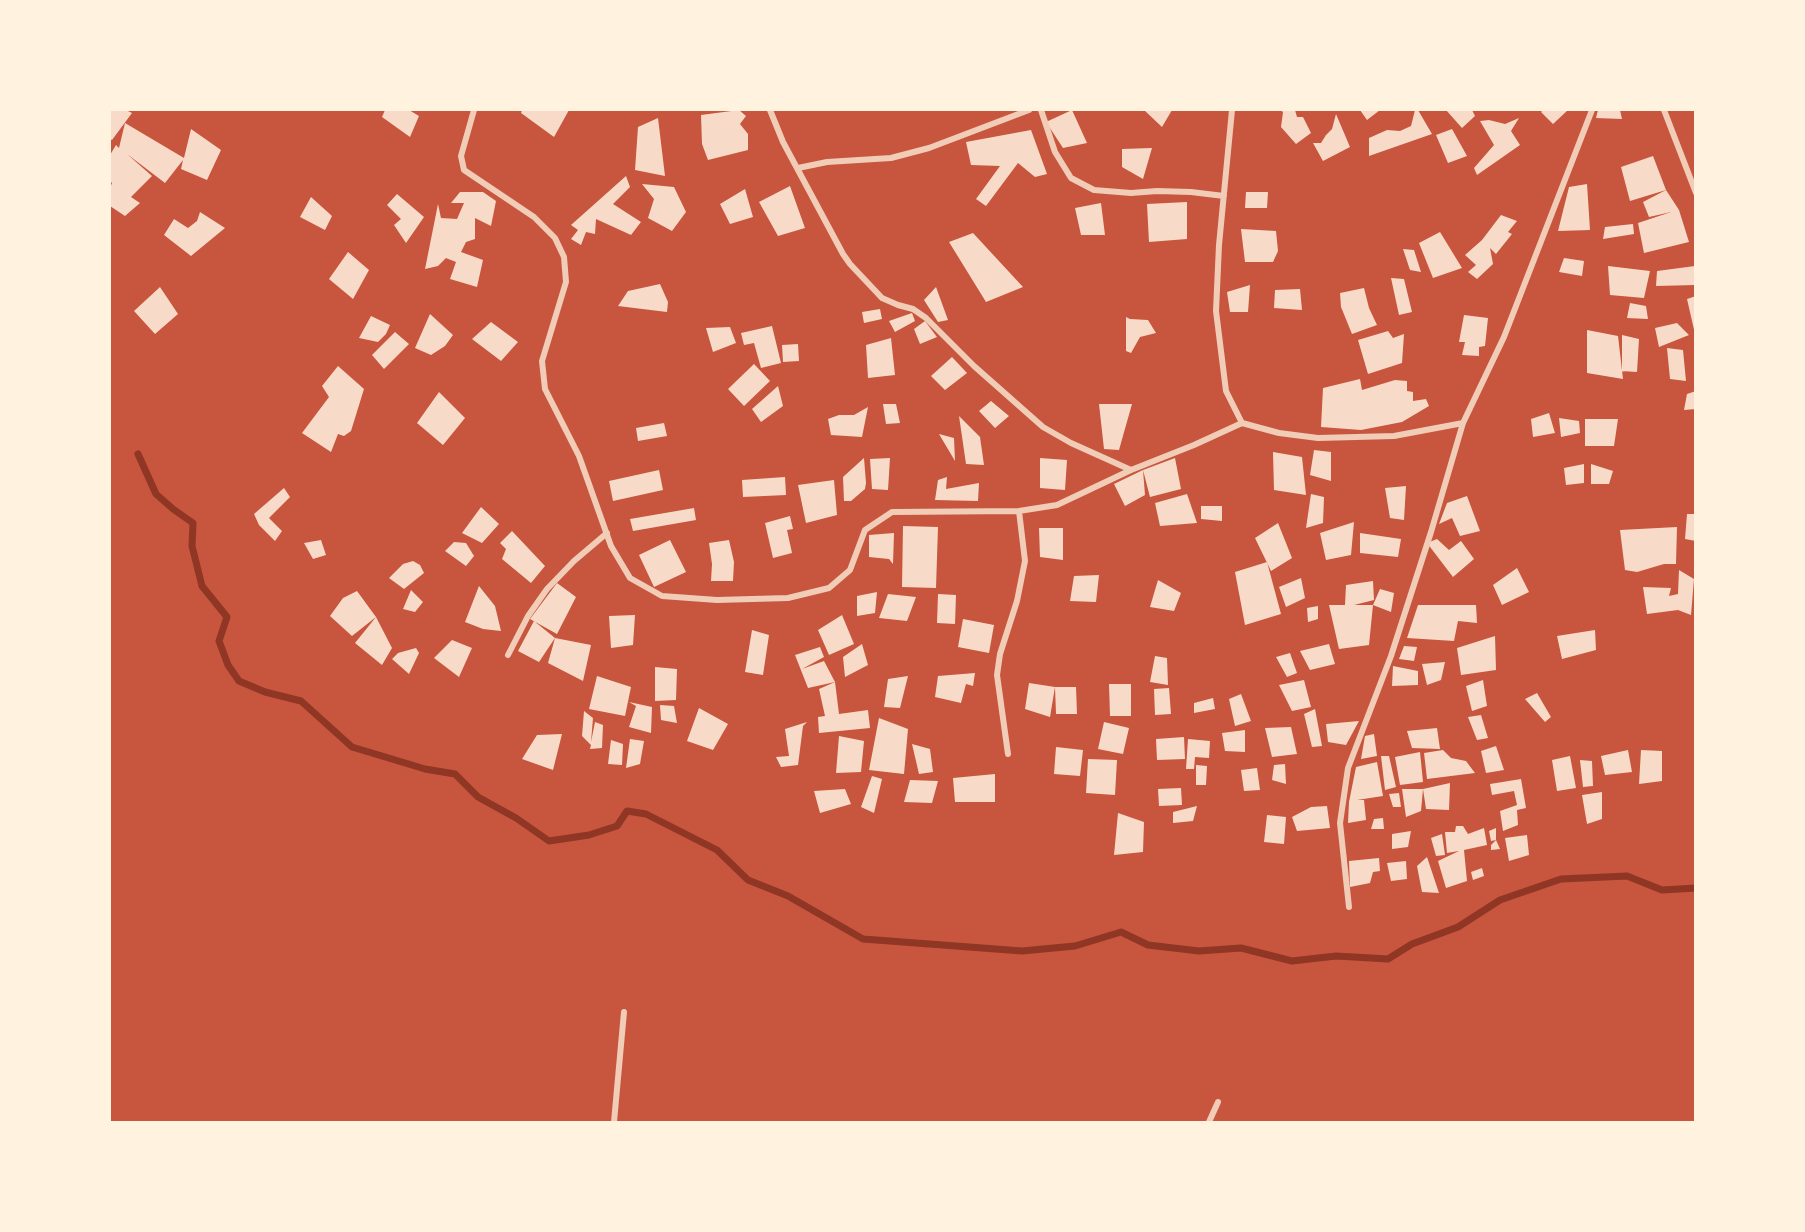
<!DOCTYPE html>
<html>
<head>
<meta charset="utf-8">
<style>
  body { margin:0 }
  #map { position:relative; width:1805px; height:1232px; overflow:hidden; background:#c8553d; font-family:Figtree,sans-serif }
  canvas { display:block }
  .frame { position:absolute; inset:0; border:111px solid #fff3e0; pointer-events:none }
</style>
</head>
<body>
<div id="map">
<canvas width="1805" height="1232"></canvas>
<div class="frame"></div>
</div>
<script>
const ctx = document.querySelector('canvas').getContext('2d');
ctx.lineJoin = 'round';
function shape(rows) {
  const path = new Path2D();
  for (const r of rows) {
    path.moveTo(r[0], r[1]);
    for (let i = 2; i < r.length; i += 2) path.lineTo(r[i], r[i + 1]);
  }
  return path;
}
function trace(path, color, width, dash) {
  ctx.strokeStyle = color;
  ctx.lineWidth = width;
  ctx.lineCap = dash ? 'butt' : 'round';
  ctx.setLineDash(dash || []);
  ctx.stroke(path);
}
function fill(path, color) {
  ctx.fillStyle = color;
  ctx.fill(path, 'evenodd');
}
trace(shape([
  [138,454,156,494,173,509,193,523,192,546,202,586,227,617,219,641,228,665,239,681,265,692,301,701,352,747,425,769,455,774,478,797,516,818,549,841,589,835,617,826,627,811,646,814,717,850,748,880,788,896,863,939,1022,951,1075,946,1121,932,1148,945,1199,951,1241,948,1292,961,1336,956,1388,959,1412,944,1458,927,1500,900,1561,879,1627,876,1662,890,1696,888]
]), '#8f3625', 7);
fill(shape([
  [110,110,126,110,132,113,112,140,110,139],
  [385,110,409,110,419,116,410,137,382,117],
  [522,110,569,110,554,137,521,113],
  [739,110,746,116,740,124,748,134,748,150,708,160,702,144,701,115],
  [1072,110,1087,143,1063,148,1046,122],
  [1144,110,1172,110,1162,127],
  [1280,110,1295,110,1297,117,1303,117,1311,133,1296,144,1281,127,1283,112],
  [1360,110,1380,110,1367,120],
  [1415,110,1418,110,1432,134,1369,156,1369,138,1387,130,1400,131,1411,126],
  [1446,110,1472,110,1475,116,1462,128],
  [1543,110,1568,110,1553,124,1541,112],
  [1598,110,1620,110,1622,119,1596,118],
  [1336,114,1350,147,1323,161,1313,143,1321,143,1326,135,1332,129],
  [658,118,665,176,635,170,638,127],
  [1519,118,1511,131,1520,145,1477,175,1474,168,1494,145,1480,121,1489,120,1505,124],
  [125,123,184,158,191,129,221,150,207,180,181,169,183,160,165,183,127,154,152,176,131,197,140,203,125,216,110,206,110,188,112,183,110,181,110,155,116,145,119,148],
  [1452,129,1467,156,1448,163,1436,135],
  [1031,130,1047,174,1035,177,1018,163,986,206,976,199,1000,166,971,165,966,142],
  [1152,148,1143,179,1122,167,1122,149],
  [1653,156,1666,190,1630,201,1621,167],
  [626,176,630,187,613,204,641,222,631,235,596,219,595,234,586,232,581,245,571,239,578,230,571,225],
  [642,184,674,187,686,212,672,231,648,218,654,199],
  [1587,184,1590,230,1558,231,1569,187],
  [790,186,805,228,778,236,759,202],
  [745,189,753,217,730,224,720,204],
  [1666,190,1679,210,1689,242,1644,253,1638,223,1671,212,1649,217,1643,202],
  [460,192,483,192,496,201,491,226,475,218,475,239,466,242,461,252,483,260,477,287,450,279,456,262,446,258,438,266,425,269,438,204,441,218,457,219,464,203,451,203],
  [1246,192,1268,192,1267,208,1245,208],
  [397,194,424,217,406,243,394,225,401,219,387,205],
  [311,197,332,216,325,230,300,217],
  [1187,202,1187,239,1149,242,1147,204],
  [1101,203,1105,235,1081,235,1075,208],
  [200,212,225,228,191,256,164,235,174,219,188,228,197,221],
  [1501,215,1517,221,1508,232,1512,234,1496,254,1490,248,1493,264,1477,279,1468,272,1476,265,1465,255,1482,240],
  [1633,224,1634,234,1603,239,1605,227],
  [1241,229,1276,231,1278,251,1273,262,1245,262],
  [1440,232,1462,268,1433,278,1419,243],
  [973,233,1023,287,986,302,949,242],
  [1403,249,1414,250,1421,272,1410,270],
  [348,252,369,270,353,299,329,279],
  [1564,258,1584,261,1582,276,1559,272],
  [1608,266,1650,271,1644,298,1610,295],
  [1695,266,1695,285,1656,286,1657,271],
  [1391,278,1404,279,1412,312,1399,315],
  [660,284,668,302,667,312,618,306,628,291],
  [1250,285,1248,312,1230,312,1227,292],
  [160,287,178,314,155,334,134,311],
  [936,287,948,320,938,322,924,300],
  [1364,288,1369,308,1377,325,1352,334,1341,307,1340,293],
  [1300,289,1302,310,1274,308,1275,290],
  [1696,296,1696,334,1695,334,1687,299],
  [1630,303,1646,306,1648,319,1627,318],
  [880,309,882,319,864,323,862,312],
  [912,313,915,321,895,332,889,321],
  [430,314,453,335,445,346,431,355,415,348],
  [1464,315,1488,318,1485,346,1479,347,1479,356,1462,355,1465,342,1459,342],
  [371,316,390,325,386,334,378,342,359,338],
  [1126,317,1130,319,1148,320,1156,333,1140,337,1131,353,1126,351],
  [925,321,937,337,920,344,914,329],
  [491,322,518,342,501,361,472,339],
  [1677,323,1689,335,1659,347,1655,328],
  [772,326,781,363,761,368,754,343,744,345,741,333],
  [730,327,736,343,713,352,706,328],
  [1587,330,1618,336,1623,379,1587,373],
  [1388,331,1393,338,1404,334,1402,363,1368,374,1358,340],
  [395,332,409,344,384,369,372,355],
  [1622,335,1639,339,1637,372,1622,371],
  [891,338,895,375,868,378,866,345],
  [798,344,799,361,783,362,782,345],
  [1667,348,1683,350,1686,381,1670,379],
  [952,357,967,373,945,390,931,376],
  [754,364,770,381,744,406,728,389],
  [338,366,364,389,351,431,344,436,338,434,331,452,302,433,329,397,322,386],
  [1360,379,1362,390,1395,380,1407,381,1407,391,1413,392,1413,401,1426,399,1429,406,1402,422,1361,430,1321,427,1323,388],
  [778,386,783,406,761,422,752,409],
  [1696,391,1696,409,1684,410,1687,394],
  [439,392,465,418,443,445,417,423],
  [991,401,1009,416,995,428,979,411],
  [883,404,896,404,900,423,886,424],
  [1099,404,1132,404,1119,450,1104,449],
  [868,407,862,437,831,435,828,419,839,415,854,415],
  [1549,413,1555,433,1533,437,1531,419],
  [959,416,980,437,984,465,966,464],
  [1559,418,1579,421,1580,433,1561,437],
  [1585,419,1618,419,1614,446,1585,446],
  [664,423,667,436,638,441,636,428],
  [939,434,954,438,955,461],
  [1314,450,1331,452,1331,481,1310,475],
  [1273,452,1302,457,1306,495,1274,490],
  [864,458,866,483,865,489,851,501,844,501,843,477],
  [890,458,888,490,872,489,870,459],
  [1040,458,1067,460,1065,490,1040,488],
  [1175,458,1181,489,1150,497,1143,470],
  [1584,464,1584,483,1566,485,1564,468],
  [1591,464,1613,471,1609,484,1591,484],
  [659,470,663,490,613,501,609,481],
  [1143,470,1145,495,1125,506,1114,484],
  [785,477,786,495,743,497,742,480],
  [947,477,946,489,979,483,978,501,935,500,938,480],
  [834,480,837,515,806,523,798,485],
  [1406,486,1404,520,1390,518,1385,488],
  [284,488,290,497,269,518,282,531,275,541,259,525,254,514],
  [1187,494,1197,523,1160,526,1155,503],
  [1311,494,1324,497,1323,523,1306,528],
  [1467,496,1480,531,1460,536,1452,518,1439,524,1447,503],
  [1201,506,1222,506,1222,521,1201,519],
  [481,507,499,524,482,543,462,533],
  [694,508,696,520,633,531,630,519],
  [1687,514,1696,514,1696,541,1685,539],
  [790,516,793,529,787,530,792,553,773,558,765,523],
  [1354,522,1351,555,1326,560,1320,533],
  [1278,523,1292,558,1271,571,1255,538],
  [903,526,938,527,936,588,902,587],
  [1677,527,1676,564,1664,564,1637,572,1625,570,1620,530],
  [1039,528,1063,528,1063,560,1040,557],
  [512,531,545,566,531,583,502,559,506,549,500,543],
  [894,533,893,564,889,559,869,557,869,535],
  [1360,533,1401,539,1398,557,1360,553],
  [1437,539,1449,550,1461,541,1474,559,1453,577,1427,543],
  [321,540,326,555,313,559,304,543],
  [670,540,686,572,654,587,639,555],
  [729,540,734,562,733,581,711,581,712,564,709,543],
  [454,542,466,543,474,556,466,566,445,551],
  [413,561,420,565,424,573,404,589,389,578,403,564],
  [1267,562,1281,614,1245,625,1235,572],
  [1517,568,1529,592,1502,605,1493,585],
  [1679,570,1694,579,1691,615,1678,610,1647,614,1643,587,1671,588,1669,596,1678,594],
  [1099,575,1096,602,1070,601,1074,576],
  [1301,578,1305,598,1286,607,1279,587],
  [1158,580,1181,593,1174,611,1150,607],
  [1373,581,1374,600,1354,605,1373,605,1369,645,1339,649,1329,605,1345,605,1346,585],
  [557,583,576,597,557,634,530,619],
  [479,586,495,606,501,631,483,629,465,622],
  [1380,589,1394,593,1391,612,1373,605],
  [411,590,423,602,415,612,403,609],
  [357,591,376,617,392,648,382,665,355,643,376,617,352,636,330,616,343,598],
  [877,592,875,613,857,616,857,596],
  [888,594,916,597,907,621,879,618],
  [938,594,956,595,955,624,937,623],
  [1418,605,1476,605,1477,623,1458,621,1454,641,1407,638],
  [1318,606,1318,619,1308,622,1307,608],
  [635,615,633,645,611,648,609,616],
  [842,615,854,644,829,655,818,630],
  [963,619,994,625,989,653,958,647],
  [534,621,555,638,591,645,583,681,548,663,555,638,539,662,518,651],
  [752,630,769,635,763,675,745,672],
  [1595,630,1596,650,1562,659,1557,636],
  [1495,636,1496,670,1461,675,1457,648],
  [452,640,472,648,459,677,434,658],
  [862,644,868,665,845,677,843,657],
  [1329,644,1335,664,1310,670,1300,651],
  [1404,646,1417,647,1414,661,1399,659],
  [820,647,824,657,802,669,824,661,835,682,808,688,795,655],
  [416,648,419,653,409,674,392,659,398,653],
  [1290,653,1297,673,1287,677,1276,657],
  [1155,656,1167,658,1168,685,1150,682],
  [1445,662,1441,680,1427,685,1422,664],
  [1393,666,1418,671,1418,685,1392,686],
  [655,667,677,669,676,700,655,701],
  [975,673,973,686,966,684,961,703,935,697,938,676],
  [597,676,631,687,625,716,589,709],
  [908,676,900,708,884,707,888,679],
  [1304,680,1311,707,1292,711,1279,685],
  [1483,680,1487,706,1472,711,1466,686],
  [835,682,839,714,868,710,870,728,819,733,818,717,825,716,819,689],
  [1029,683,1055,687,1050,717,1025,709],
  [1109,684,1131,684,1131,716,1110,716],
  [1055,687,1076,687,1077,714,1056,714],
  [1169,688,1171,714,1155,715,1154,689],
  [1537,693,1551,717,1545,722,1525,699],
  [1241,694,1251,721,1235,726,1229,699],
  [1213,698,1215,709,1194,713,1194,703],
  [629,702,652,707,651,733,629,727,636,706],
  [660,705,674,706,677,723,661,720],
  [699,708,728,724,713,750,687,741],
  [1315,709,1322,746,1312,747,1304,714],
  [584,711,593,718,591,742,595,722,603,725,602,748,590,749,591,745,582,736],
  [1481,715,1488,738,1477,740,1468,717],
  [879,718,908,729,904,774,869,770],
  [1359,721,1346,745,1328,742,1326,724],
  [807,722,803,726,798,765,781,767,776,757,789,756,785,729],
  [1104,722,1129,728,1123,754,1098,749],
  [1291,727,1297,754,1272,757,1265,728],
  [1437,728,1440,749,1412,748,1407,731],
  [1245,730,1245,752,1225,751,1222,733],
  [562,734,553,770,522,759,537,735],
  [1374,734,1377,756,1361,759,1365,736],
  [839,736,864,741,861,772,836,773],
  [1184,737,1185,759,1157,760,1156,739],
  [630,739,644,741,640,764,626,768],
  [1188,739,1210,741,1209,758,1195,757,1194,769,1186,769],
  [611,740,623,744,622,765,608,764],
  [912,744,930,749,933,772,919,774],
  [1496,746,1504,770,1486,773,1481,751],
  [1056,747,1083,750,1080,776,1054,774],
  [1443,750,1451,758,1466,761,1475,773,1427,779,1424,753],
  [1628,750,1632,772,1605,775,1601,756],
  [1641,750,1662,751,1662,781,1639,784],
  [1420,752,1423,782,1400,785,1395,757],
  [1381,756,1389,756,1396,787,1385,790],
  [1570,756,1576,788,1557,791,1552,760],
  [1088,759,1117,760,1115,795,1086,793],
  [1580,760,1592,761,1593,786,1583,787],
  [1377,762,1383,796,1357,800,1364,800,1366,820,1348,823,1349,802,1356,767],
  [1285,764,1286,784,1272,780,1274,765],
  [1196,765,1207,766,1206,785,1196,785],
  [1257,768,1260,790,1244,791,1241,770],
  [995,774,995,802,955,802,953,778],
  [872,776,882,779,874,813,861,807],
  [1521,779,1526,808,1517,810,1518,825,1503,831,1500,811,1517,805,1514,791,1492,795,1490,784],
  [910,780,938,781,932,803,904,802],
  [1450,783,1449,810,1426,809,1423,789],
  [1181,788,1182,805,1159,806,1158,789],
  [845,789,851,804,820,813,814,791],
  [1402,789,1423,789,1421,811,1406,817],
  [1602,792,1602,819,1587,824,1582,795],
  [1399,793,1401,807,1393,807,1389,794],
  [1197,806,1193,821,1173,823,1173,812],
  [1327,806,1330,828,1297,831,1292,817,1311,807],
  [1118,813,1144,822,1143,852,1114,855],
  [1267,815,1286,817,1284,844,1264,842],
  [1383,818,1384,829,1371,829,1374,819],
  [1456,826,1463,826,1468,834,1484,828,1487,845,1464,850,1467,881,1446,888,1438,861,1459,851,1447,853,1445,832,1455,832],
  [1496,828,1496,840,1491,841,1489,831],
  [1411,831,1408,847,1392,849,1392,834],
  [1442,834,1445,855,1436,856,1431,838],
  [1527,835,1529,855,1509,861,1505,838],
  [1496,840,1500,849,1491,850,1491,845],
  [1427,857,1439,893,1422,892,1417,866],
  [1379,858,1380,871,1373,872,1370,883,1350,887,1349,861],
  [1406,861,1407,879,1391,881,1387,863],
  [1482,868,1484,876,1473,880,1471,872]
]), '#f7dbc8');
trace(shape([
  [474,110,461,156,464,170,534,217,555,238,564,257,566,282,542,361,545,389,579,456,611,546,630,578,662,596,717,600,788,598,829,588,850,570,865,530,892,512,1019,511,1057,505,1131,470,1194,445,1242,423,1279,433,1318,438,1394,436,1463,423],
  [770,110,783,142,843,254,850,264,882,298,898,305,913,309,926,318,974,366,1043,427,1071,443,1131,470],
  [1041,110,1055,152,1071,178,1094,190,1131,193,1157,191,1191,192,1224,196],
  [1232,110,1219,245,1216,311,1226,391,1242,423],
  [1664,110,1696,193],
  [798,168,827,162,891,158,929,148,1029,110],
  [508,655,528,616,547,589,574,561,607,533],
  [1008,754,997,675,1000,654,1017,601,1025,561,1019,511],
  [1349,907,1340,823,1348,768,1391,656,1431,532,1463,423,1504,337,1592,110],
  [614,1122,624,1012],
  [1209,1122,1218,1102]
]), '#f1ccb7', 6);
</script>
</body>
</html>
